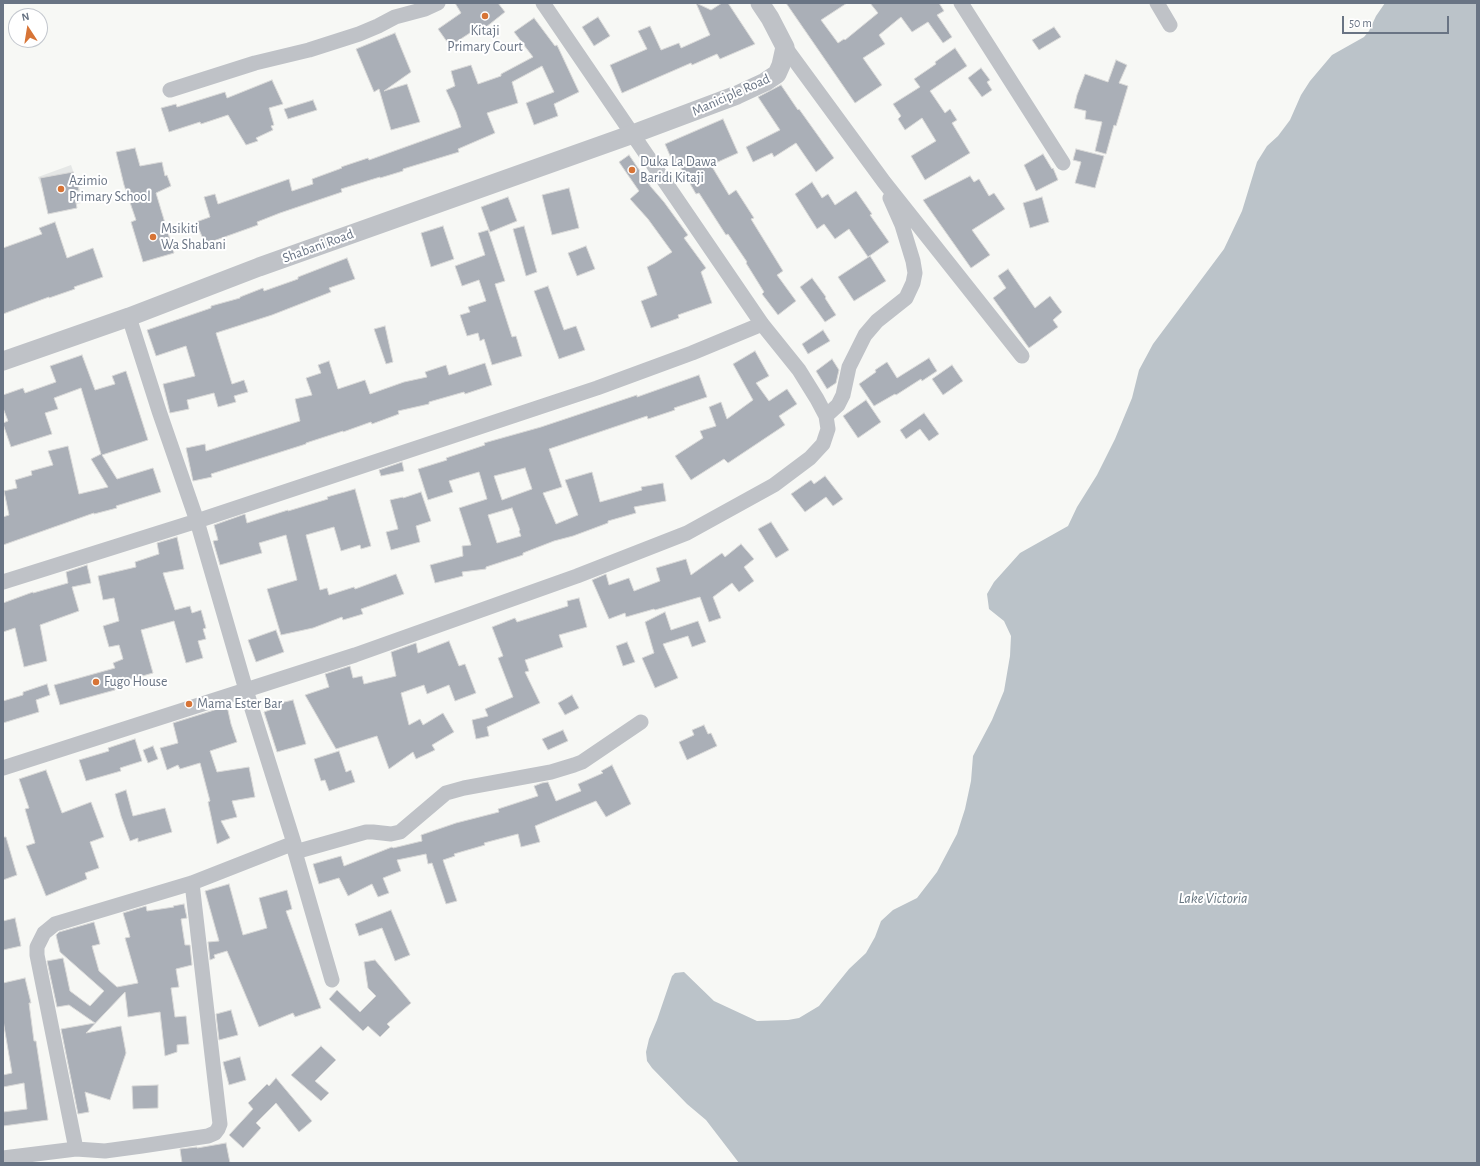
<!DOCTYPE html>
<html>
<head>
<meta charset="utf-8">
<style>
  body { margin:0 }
  #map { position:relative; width:1480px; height:1166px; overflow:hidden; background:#f7f8f5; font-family:"Alegreya Sans",sans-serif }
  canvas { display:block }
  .frame { position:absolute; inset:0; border:4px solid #697484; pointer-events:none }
  .north { position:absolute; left:8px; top:8px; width:40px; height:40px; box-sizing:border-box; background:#fff; border:1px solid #c3c7ce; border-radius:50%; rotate:348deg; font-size:11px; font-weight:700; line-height:16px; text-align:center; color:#697484 }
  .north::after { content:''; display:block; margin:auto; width:14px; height:18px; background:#d77436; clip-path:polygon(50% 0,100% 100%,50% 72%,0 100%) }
  .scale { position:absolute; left:1342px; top:16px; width:107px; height:18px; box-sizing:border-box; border:2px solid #697484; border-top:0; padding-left:5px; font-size:12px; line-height:14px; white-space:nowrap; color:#697484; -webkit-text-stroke:3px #fff; paint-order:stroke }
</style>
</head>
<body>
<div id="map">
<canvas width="1480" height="1166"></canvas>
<div class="frame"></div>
<div class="north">N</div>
<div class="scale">50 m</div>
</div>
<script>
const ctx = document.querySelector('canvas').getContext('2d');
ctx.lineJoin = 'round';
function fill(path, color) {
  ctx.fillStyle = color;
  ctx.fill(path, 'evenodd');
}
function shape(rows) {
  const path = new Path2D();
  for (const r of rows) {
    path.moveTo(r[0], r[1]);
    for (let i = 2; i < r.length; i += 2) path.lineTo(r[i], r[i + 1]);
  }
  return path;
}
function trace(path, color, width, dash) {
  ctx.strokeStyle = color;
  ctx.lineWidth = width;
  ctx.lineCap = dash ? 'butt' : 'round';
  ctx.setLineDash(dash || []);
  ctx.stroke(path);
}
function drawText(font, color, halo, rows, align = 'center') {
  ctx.font = font + ' "Alegreya Sans",sans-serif';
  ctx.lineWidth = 4;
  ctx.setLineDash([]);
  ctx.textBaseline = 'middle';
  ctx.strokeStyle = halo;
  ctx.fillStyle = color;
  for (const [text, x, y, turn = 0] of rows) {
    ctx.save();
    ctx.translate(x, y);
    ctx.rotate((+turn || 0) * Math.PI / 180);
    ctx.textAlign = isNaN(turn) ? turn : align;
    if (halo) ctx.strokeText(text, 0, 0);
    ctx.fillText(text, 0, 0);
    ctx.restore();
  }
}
fill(shape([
  [71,165,84,202,51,213,38,177]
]), '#e5e7e6');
fill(shape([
  [1385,3,1477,3,1477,1163,739,1163,706,1120,687,1104,652,1068,647,1061,646,1052,649,1039,657,1020,672,976,675,973,684,972,714,1001,757,1021,788,1020,799,1018,819,1006,849,969,866,953,875,937,881,921,893,910,917,898,937,872,957,834,965,809,971,781,973,756,992,720,1004,691,1010,656,1011,636,1004,621,989,609,987,594,994,582,1020,553,1068,526,1077,507,1097,475,1115,439,1132,398,1139,370,1153,344,1224,249,1242,211,1257,162,1267,146,1278,136,1290,120,1301,95,1310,81,1332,55,1364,37,1369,31,1376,16]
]), '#bbc3c9');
const building = shape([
  [455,3,498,3,505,12,476,35,473,31,450,46,438,29,461,13,455,3],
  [696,3,711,10,722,3,728,3,755,44,720,59,717,54,692,65,691,63,622,93,610,65,647,49,638,31,650,26,661,50,679,43,681,48,710,35,696,3],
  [786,3,847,3,821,20,838,43,844,39,845,40,878,13,870,3,939,3,944,11,937,15,952,37,943,43,928,22,912,32,901,17,879,35,885,44,863,58,882,85,855,103,786,3],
  [598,17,610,36,594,46,582,27,598,17],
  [534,18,555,46,557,45,579,92,554,104,558,116,534,125,526,103,554,92,542,66,512,82,518,103,487,113,495,133,458,149,459,152,403,169,403,171,380,178,380,177,341,189,342,192,280,213,257,222,258,225,205,244,196,222,210,217,204,197,215,194,218,204,289,179,292,191,313,184,312,179,342,168,341,167,368,158,369,160,461,127,456,112,446,90,455,86,451,71,471,65,478,84,501,76,501,74,533,57,514,32,534,18],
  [1054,27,1061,37,1039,50,1032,40,1054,27],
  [395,33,411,72,384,91,407,84,420,122,391,130,379,89,374,92,356,49,395,33],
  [955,48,967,66,930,91,945,113,950,109,957,120,952,123,970,153,925,180,911,156,936,141,922,118,905,130,898,119,901,116,893,104,920,87,914,79,936,64,935,62,955,48],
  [1116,60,1127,65,1119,83,1128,86,1116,126,1114,125,1106,154,1095,151,1102,122,1085,119,1086,111,1074,108,1077,95,1085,74,1108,82,1116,60],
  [981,68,990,80,987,82,992,90,982,97,968,78,981,68],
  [272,80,283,104,269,108,274,125,271,126,273,130,256,138,258,141,246,145,228,115,201,124,200,122,169,132,161,108,176,104,177,107,225,92,227,98,272,80],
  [781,85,798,110,799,109,834,158,816,172,796,143,774,157,772,153,753,162,746,147,780,130,758,97,781,85],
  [313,100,317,110,288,119,284,109,313,100],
  [723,119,738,153,711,165,729,195,736,190,754,218,751,219,783,271,777,275,796,301,778,315,762,294,764,292,746,263,747,262,728,234,726,235,699,193,696,194,678,163,674,165,665,144,723,119],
  [135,148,140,166,162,162,165,176,167,175,171,186,156,193,174,253,143,262,131,222,136,220,124,185,116,152,135,148],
  [1076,149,1104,156,1095,188,1075,183,1081,162,1073,160,1076,149],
  [1043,154,1052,169,1053,168,1058,180,1036,191,1024,165,1043,154],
  [629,155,651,187,664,202,688,235,684,238,706,268,701,272,712,303,678,315,679,318,651,328,641,301,657,295,647,267,655,263,672,252,648,219,630,199,639,191,619,162,629,155],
  [73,172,79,190,74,192,77,208,48,214,40,178,73,172],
  [970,176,974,182,979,179,989,196,994,193,1005,209,972,230,990,255,971,268,923,200,970,176],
  [812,182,822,198,828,194,835,205,856,191,872,214,870,215,889,242,868,257,849,229,835,239,824,224,817,229,795,194,812,182],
  [569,188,579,228,552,235,542,195,569,188],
  [508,197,517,221,490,232,481,207,508,197],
  [1042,197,1049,222,1030,228,1023,203,1042,197],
  [55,222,67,258,93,248,103,277,74,287,75,289,49,298,49,297,3,314,3,248,42,234,39,228,55,222],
  [443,226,454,259,431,267,421,233,443,226],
  [524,226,537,272,526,276,513,229,524,226],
  [488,230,505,281,495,284,512,337,516,336,522,356,492,365,484,339,480,341,478,333,467,336,460,315,470,312,468,307,486,301,479,280,462,286,455,266,485,255,478,233,488,230],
  [586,246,595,269,577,276,568,253,586,246],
  [870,256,886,281,854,301,838,277,870,256],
  [347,258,355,279,329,288,331,292,272,315,216,333,232,384,244,380,248,392,234,396,236,402,218,407,214,393,187,400,189,409,170,413,163,384,195,376,186,346,156,356,147,330,211,308,211,306,240,298,240,297,263,288,264,291,298,279,298,277,347,258],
  [1008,269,1035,308,1050,296,1062,312,1053,320,1058,327,1029,348,993,298,1006,288,998,276,1008,269],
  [812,278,826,297,825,298,836,315,825,322,800,287,812,278],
  [548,286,564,330,576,326,585,350,559,359,534,291,548,286],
  [385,326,393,362,386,364,374,329,385,326],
  [823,330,830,341,808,354,802,344,823,330],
  [755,351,769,376,756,383,769,401,787,389,797,404,779,416,785,425,728,463,724,459,691,480,675,456,703,438,700,431,716,426,709,407,721,402,727,419,753,400,733,364,755,351],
  [82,355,95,390,115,384,112,376,126,371,148,440,102,455,117,479,153,468,161,492,116,506,117,508,94,514,94,513,3,545,3,517,9,515,4,491,17,488,15,480,32,475,31,471,53,465,48,451,68,446,79,494,108,487,91,459,101,454,81,388,54,398,58,409,45,413,52,434,11,447,3,424,3,423,8,421,3,408,3,395,23,388,25,393,56,382,50,366,82,355],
  [929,358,937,371,922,381,921,379,896,395,895,394,874,406,859,384,876,372,875,370,887,362,897,378,929,358],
  [832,359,839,370,836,383,827,389,816,371,832,359],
  [329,361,338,389,365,380,370,394,404,382,427,377,425,372,446,365,449,375,485,363,492,385,465,394,464,392,429,402,429,404,398,411,399,414,372,424,371,422,343,432,343,431,306,443,306,444,211,474,212,477,193,481,186,448,205,444,206,451,300,421,295,399,312,395,306,378,321,373,318,365,329,361],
  [952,365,963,381,943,395,932,379,952,365],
  [699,375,707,397,674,408,675,410,648,419,647,416,549,449,562,487,543,493,556,524,578,515,565,480,592,472,600,502,642,490,641,487,663,483,666,501,634,507,636,513,608,521,608,523,573,536,554,541,523,553,523,555,486,567,486,569,462,572,463,576,435,583,430,565,463,556,462,546,471,545,459,508,487,499,479,472,449,481,453,492,428,500,418,469,447,460,446,458,485,445,484,443,541,427,637,395,637,397,699,375],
  [525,468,532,489,502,500,494,476,525,468],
  [512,508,520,530,519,531,521,536,497,543,488,515,512,508],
  [866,400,881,422,858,438,843,416,866,400],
  [924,413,939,434,929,441,920,429,906,439,900,430,924,413],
  [402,462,404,471,381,476,379,470,402,462],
  [825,476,843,499,833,506,826,497,805,512,791,494,811,480,814,484,825,476],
  [355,489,371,546,361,549,360,545,341,551,334,527,306,535,320,590,327,588,329,595,354,587,355,589,396,574,404,594,361,609,363,614,343,620,342,617,313,628,281,635,267,589,297,580,286,535,259,543,262,553,220,565,213,541,218,540,214,525,245,514,247,523,288,510,288,511,328,499,327,497,355,489],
  [421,492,431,521,416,526,420,542,391,550,386,532,398,529,390,500,403,497,403,498,421,492],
  [771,522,789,550,776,558,758,529,771,522],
  [177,537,184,569,163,573,175,610,190,606,192,613,201,610,206,628,203,629,206,639,198,641,203,658,186,663,174,621,141,630,153,673,114,684,115,690,60,705,54,685,115,668,113,663,123,659,119,645,109,647,103,626,119,621,114,598,103,600,98,576,136,567,135,562,159,554,157,543,177,537],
  [741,544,754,559,744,567,754,581,739,592,732,583,713,597,721,618,709,622,700,597,655,610,654,609,626,617,625,613,609,619,592,580,606,574,609,585,629,578,634,591,660,581,656,568,686,559,691,575,722,553,725,557,741,544],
  [87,565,91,583,72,587,79,611,40,625,47,661,24,667,15,628,3,632,3,603,33,592,33,593,68,583,66,572,87,565],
  [579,598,587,627,559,635,563,647,525,660,529,671,525,672,540,703,487,727,489,736,476,739,472,720,488,716,485,709,513,697,498,658,503,656,492,627,515,618,517,622,568,606,567,601,579,598],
  [665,612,671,630,698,621,706,642,692,647,688,636,663,644,678,678,655,688,642,658,654,653,645,622,665,612],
  [276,630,284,652,256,662,248,640,276,630],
  [449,641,459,666,465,664,476,693,455,701,449,685,427,694,424,685,401,693,409,725,420,719,423,725,443,713,454,732,432,745,435,750,416,759,413,752,389,769,377,736,336,749,305,695,329,687,325,674,350,666,353,678,362,676,364,684,396,676,391,652,416,643,418,653,449,641],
  [627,642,635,662,623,666,616,646,627,642],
  [47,684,50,695,36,700,39,712,3,723,3,701,23,695,23,692,47,684],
  [572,695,579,708,565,715,558,703,572,695],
  [293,700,306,744,277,752,264,712,281,706,280,703,293,700],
  [227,706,231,724,237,742,210,751,217,772,249,767,255,797,232,801,237,817,221,821,230,838,217,844,208,802,210,801,200,763,180,769,178,765,167,770,160,748,178,743,173,723,227,706],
  [704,725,708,734,711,733,717,746,687,760,679,742,694,735,692,730,704,725],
  [563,730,568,741,548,750,542,739,563,730],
  [135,739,142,761,120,768,121,771,86,781,79,760,109,751,108,748,135,739],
  [153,746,158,759,148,763,143,750,153,746],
  [339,751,346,772,351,770,355,782,329,791,325,780,321,781,314,759,339,751],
  [612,765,631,804,606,817,596,801,535,826,540,842,521,847,518,834,484,843,485,845,454,854,455,856,443,860,457,901,446,904,432,863,428,864,426,854,397,860,401,871,383,878,389,893,378,897,372,884,348,896,339,878,319,884,313,864,341,856,344,866,392,847,393,848,422,841,421,835,456,823,499,812,498,809,538,796,534,786,542,783,548,782,556,801,581,791,578,784,603,773,601,771,612,765],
  [46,770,62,813,91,802,104,837,90,842,99,868,85,873,87,879,46,896,26,846,35,843,25,809,29,808,19,779,46,770],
  [126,790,133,816,165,808,172,832,138,842,138,838,130,841,121,816,115,794,126,790],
  [3,837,6,837,17,875,3,880,3,837],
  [229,884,243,935,267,928,259,898,287,890,292,909,286,911,321,1008,295,1017,293,1013,259,1027,227,951,214,955,215,958,210,960,208,942,219,941,205,891,229,884],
  [184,904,187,918,181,919,185,945,190,945,192,965,176,969,179,987,171,988,175,1017,186,1016,189,1044,177,1045,177,1052,165,1056,160,1012,128,1017,125,992,86,1033,121,1026,126,1053,110,1100,85,1092,89,1112,78,1114,61,1029,95,1023,69,1005,57,1007,47,961,63,958,70,991,90,1006,104,991,60,952,56,935,59,932,94,922,100,944,92,946,99,971,117,987,138,983,125,938,130,937,123,913,146,906,147,911,174,907,173,906,184,904],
  [391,910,410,955,395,961,382,928,359,936,355,924,391,910],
  [15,918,21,946,3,950,3,921,15,918],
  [375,960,411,1003,387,1024,390,1027,380,1037,368,1026,363,1031,329,999,337,990,360,1012,376,996,368,988,364,962,375,960],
  [25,978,31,1003,29,1003,34,1041,36,1041,48,1120,3,1126,3,1112,27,1109,24,1083,3,1087,3,1075,12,1073,3,1020,3,983,25,978],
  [231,1010,238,1035,219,1040,216,1014,231,1010],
  [321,1046,336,1060,315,1081,329,1093,321,1101,291,1075,321,1046],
  [240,1057,246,1080,229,1085,223,1062,240,1057],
  [276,1078,312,1121,299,1132,276,1103,256,1123,261,1128,243,1148,229,1135,253,1109,248,1103,267,1084,269,1086,276,1078],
  [158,1085,158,1108,133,1109,132,1086,158,1085],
  [226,1143,230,1163,182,1163,180,1149,197,1147,197,1148,226,1143]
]);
fill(building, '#aaafb7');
trace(building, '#d9d9d8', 1);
trace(shape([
  [961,3,1063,163],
  [1157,3,1170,25],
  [785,47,884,182,1022,356],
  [170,90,255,63,309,50,359,34,378,26,395,17,425,9,438,3],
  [129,317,159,411,197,521,246,690,294,843,295,852,332,980],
  [826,416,838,405,843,395,849,367,865,335,877,321,906,298,913,283,915,273,913,261,902,225,890,198],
  [3,582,197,521,597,388,692,353,762,324],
  [3,768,355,655,577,576,687,533,774,485,810,458,823,444,828,429,826,416,817,399,799,370,762,324,543,3],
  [295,852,366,832,373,832,391,834,400,832,446,793,464,788,551,772,574,765,582,762,641,722],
  [76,1149,37,955,37,947,44,933,55,924,192,883,294,843],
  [3,1158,76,1149,105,1151,142,1146,208,1136,215,1133,218,1129,220,1124,192,883]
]), '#bfc2c7', 15);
trace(shape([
  [3,361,129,317,259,267,633,134,737,95,765,82,777,74,781,65,785,47,770,18,760,3]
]), '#bfc2c7', 19);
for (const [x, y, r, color] of [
  [485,16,4,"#d77436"],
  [632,170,4,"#d77436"],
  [61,189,4,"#d77436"],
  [153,237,4,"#d77436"],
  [96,682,4,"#d77436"],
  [189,704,4,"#d77436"]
]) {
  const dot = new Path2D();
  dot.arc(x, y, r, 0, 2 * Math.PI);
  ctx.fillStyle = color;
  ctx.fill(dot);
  trace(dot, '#fff', 1.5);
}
drawText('14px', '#697484', '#fff', [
  ["Kitaji",485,31,"center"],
  ["Primary Court",485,47,"center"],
  ["Duka La Dawa",640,162],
  ["Baridi Kitaji",640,178],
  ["Azimio",69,181],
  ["Primary School",69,197],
  ["Msikiti",161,229],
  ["Wa Shabani",161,245],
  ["Fugo House",104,682],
  ["Mama Ester Bar",197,704]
], 'left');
drawText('14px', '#697484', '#fff', [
  ["Maniciple Road",731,95,-24],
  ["Shabani Road",318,246,-20]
]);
drawText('italic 15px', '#65747f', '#fff', [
  ["Lake Victoria",1213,898]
]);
</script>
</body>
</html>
